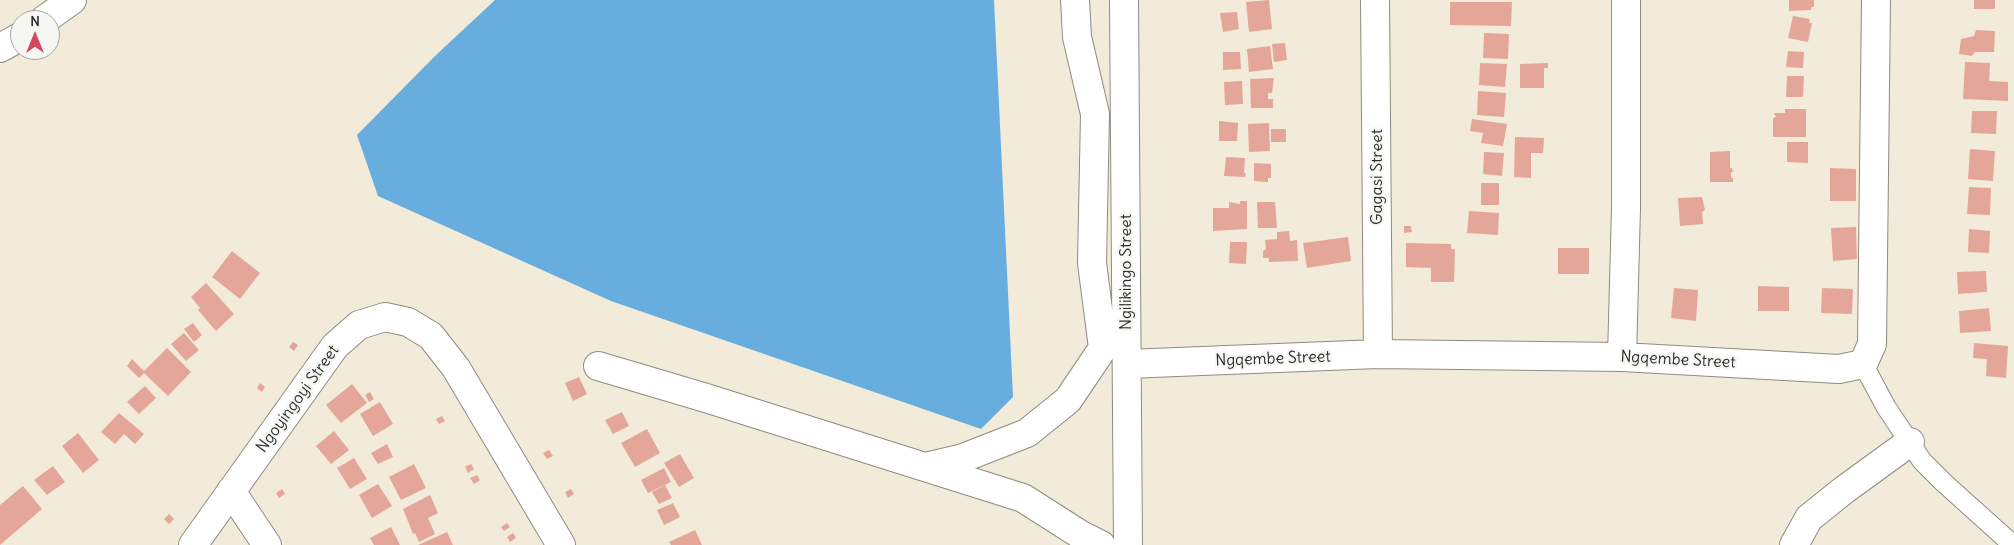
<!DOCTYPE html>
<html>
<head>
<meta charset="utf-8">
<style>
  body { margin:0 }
  #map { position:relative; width:2014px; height:545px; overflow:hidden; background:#f2ebd9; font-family:Delius,sans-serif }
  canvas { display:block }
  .north { position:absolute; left:10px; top:10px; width:50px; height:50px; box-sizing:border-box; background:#f6f6f2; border:1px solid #a5a5a2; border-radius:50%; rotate:0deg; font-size:14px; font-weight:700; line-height:20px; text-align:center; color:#2b2b2b }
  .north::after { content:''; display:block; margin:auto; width:18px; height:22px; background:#d1495b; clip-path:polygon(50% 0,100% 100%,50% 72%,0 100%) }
</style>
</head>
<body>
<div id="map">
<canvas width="2014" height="545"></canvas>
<div class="north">N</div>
</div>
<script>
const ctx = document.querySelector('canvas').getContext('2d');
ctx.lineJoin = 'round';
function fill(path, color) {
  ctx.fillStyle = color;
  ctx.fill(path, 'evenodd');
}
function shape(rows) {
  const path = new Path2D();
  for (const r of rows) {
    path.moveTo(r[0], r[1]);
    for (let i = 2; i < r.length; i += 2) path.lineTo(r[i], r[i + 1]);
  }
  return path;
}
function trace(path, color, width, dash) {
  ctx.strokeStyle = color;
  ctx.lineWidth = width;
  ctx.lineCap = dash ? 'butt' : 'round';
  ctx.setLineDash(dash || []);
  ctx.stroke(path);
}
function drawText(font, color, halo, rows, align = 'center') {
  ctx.font = font + ' Delius,sans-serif';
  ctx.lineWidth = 4.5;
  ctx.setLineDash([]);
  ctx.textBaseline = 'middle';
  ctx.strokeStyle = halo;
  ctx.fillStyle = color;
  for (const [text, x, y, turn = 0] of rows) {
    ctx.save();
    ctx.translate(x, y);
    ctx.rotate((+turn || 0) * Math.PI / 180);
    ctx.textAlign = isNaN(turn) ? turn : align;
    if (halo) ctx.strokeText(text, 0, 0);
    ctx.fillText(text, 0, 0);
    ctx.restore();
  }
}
fill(shape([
  [495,0,994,0,1013,397,981,429,611,301,378,196,357,135,435,56]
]), '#67aede');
fill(shape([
  [1269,0,1272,29,1249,32,1246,2],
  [1789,0,1814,0,1814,7,1811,7,1811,10,1789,11],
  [1974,0,1995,0,1995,9,1974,9],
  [1450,2,1512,2,1511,26,1450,25],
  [1237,12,1239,29,1223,32,1220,13],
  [1793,16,1810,19,1809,23,1812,23,1808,42,1788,38],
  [1976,30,1995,31,1994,52,1975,52,1972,56,1959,54,1961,39,1974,36],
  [1484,33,1509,34,1508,59,1483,58],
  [1285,43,1287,60,1274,62,1272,44],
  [1270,46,1273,69,1249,72,1247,49],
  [1788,51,1804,52,1803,68,1786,67],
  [1223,52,1240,52,1241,69,1223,70],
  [1965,62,1990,63,1989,81,2008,82,2008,101,1963,99],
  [1480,63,1507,64,1505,87,1479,85],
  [1548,63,1548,68,1544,68,1544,88,1520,88,1520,64],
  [1787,76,1804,76,1803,97,1786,97],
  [1274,78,1272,93,1268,93,1268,99,1273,99,1273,108,1251,108,1250,79],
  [1242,81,1243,104,1225,105,1224,82],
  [1478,91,1506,93,1504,117,1477,115],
  [1785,109,1806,109,1806,137,1773,137,1773,118,1776,117,1774,113,1785,113],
  [1972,111,1997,111,1996,134,1971,133],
  [1472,119,1507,124,1503,146,1481,143,1483,133,1470,131],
  [1219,121,1238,123,1237,141,1219,141],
  [1269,123,1270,151,1249,152,1248,124],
  [1271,129,1286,129,1286,142,1271,142],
  [1515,137,1544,138,1543,153,1531,153,1531,178,1514,177],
  [1787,142,1808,142,1808,163,1787,162],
  [1970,149,1995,151,1993,181,1968,179],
  [1730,151,1730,168,1732,168,1733,172,1731,172,1731,178,1733,178,1733,182,1710,182,1710,152],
  [1484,152,1504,153,1502,176,1483,174],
  [1226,157,1245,158,1244,173,1246,173,1245,177,1224,176],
  [1254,163,1271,164,1271,178,1268,178,1268,182,1254,181],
  [1830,168,1856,169,1856,201,1830,201],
  [1481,183,1499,183,1499,205,1481,205],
  [1969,187,1991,188,1990,215,1967,214],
  [1702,197,1705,210,1702,212,1703,224,1680,226,1678,198],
  [1240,201,1247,201,1247,229,1213,231,1213,208,1229,208,1229,202,1240,204],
  [1257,202,1275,202,1277,228,1258,228],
  [1469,211,1499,213,1498,235,1467,233],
  [1404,226,1411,226,1412,232,1404,233],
  [1856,227,1857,259,1833,261,1831,228],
  [1969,229,1990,231,1989,253,1968,252],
  [1289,231,1290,241,1297,240,1298,261,1269,262,1269,258,1263,258,1263,251,1266,249,1265,240,1277,239,1277,232],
  [1348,237,1351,261,1307,268,1303,243],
  [1230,242,1247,242,1246,264,1229,263],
  [1406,243,1451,244,1451,249,1455,249,1454,282,1431,282,1431,268,1406,267],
  [1558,248,1589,248,1589,274,1558,274],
  [232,251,260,273,240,299,212,277],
  [1986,271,1987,292,1958,294,1957,272],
  [206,283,234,314,216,331,198,310,200,308,191,297],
  [1758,286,1789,287,1789,311,1758,311],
  [1674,288,1698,290,1696,321,1671,318],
  [1822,288,1853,289,1852,314,1821,313],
  [1989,308,1991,331,1960,333,1959,311],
  [193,323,202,335,194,342,184,329],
  [184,333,199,350,186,361,171,344],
  [293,342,298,345,294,351,289,347],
  [1974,343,2008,346,2006,378,1986,376,1987,359,1973,358],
  [167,348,191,372,168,396,144,373,139,378,127,366,132,359,144,371],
  [579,377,587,394,573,401,565,383],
  [260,383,265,387,262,392,257,388],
  [352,384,367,403,341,423,326,405],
  [145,386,156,398,139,414,127,402],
  [370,392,374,399,369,402,365,395],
  [380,402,393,424,373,436,360,414],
  [622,412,629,426,613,434,605,420],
  [119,413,144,434,135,444,124,434,115,444,101,432],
  [442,416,445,421,439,424,436,419],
  [647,429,660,453,635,467,621,443],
  [334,431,349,450,331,464,316,446],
  [78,433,99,460,83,473,62,446],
  [387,444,393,457,378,464,371,453],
  [549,450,553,456,547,459,543,453],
  [680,454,694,478,679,487,664,463],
  [354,458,367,479,350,489,337,468],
  [414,464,426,488,401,500,389,477],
  [471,464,474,469,468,473,465,467],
  [53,466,65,482,47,495,34,480],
  [664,468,671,482,648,493,641,480],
  [477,475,480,480,474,484,470,478],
  [378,484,392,506,372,518,359,495],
  [665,485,672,498,659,504,652,492],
  [23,486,42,509,0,545,0,505],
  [282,489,285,494,279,498,276,493],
  [571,489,574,494,568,498,565,492],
  [430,495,438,513,428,518,435,534,419,542,415,533,413,534,403,509],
  [673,503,680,517,664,525,657,510],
  [169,514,174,519,169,524,164,519],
  [507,523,510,527,504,531,501,527],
  [391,527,400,545,374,545,370,538],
  [695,530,702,545,671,545,669,542],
  [447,532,453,545,418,545],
  [513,533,516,538,510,542,507,537]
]), '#e5a69a');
const service = shape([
  [1863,364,1886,407,1922,461,1943,482,2013,545]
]);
const minor = shape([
  [1124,0,1128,545],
  [1375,0,1378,354],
  [44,20,72,0],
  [0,48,20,37],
  [1622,357,1626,208,1626,0],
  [1127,364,1378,354,1622,357,1839,369,1863,364,1872,344,1876,0],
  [598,366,706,398,1023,498,1081,535,1101,545],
  [925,467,963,458,1027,433,1068,400,1103,348,1092,263,1095,114,1077,37,1075,0],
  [231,491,267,545],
  [193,545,335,346,359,325,385,317,408,322,431,336,456,368,561,545],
  [1794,545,1809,518,1844,490,1910,442]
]);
trace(service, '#8e8b82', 21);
trace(minor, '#8e8b82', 30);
trace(service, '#fff', 19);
trace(minor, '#fff', 28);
drawText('16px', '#2b2b2b', '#f6f6f2', [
  ["Gagasi Street",1377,177,-90],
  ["Ngilikingo Street",1126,272,-90],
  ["Ngqembe Street",1273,359,-2],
  ["Ngqembe Street",1678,360,3],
  ["Ngoyingoyi Street",298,399,-54]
]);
</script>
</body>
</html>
